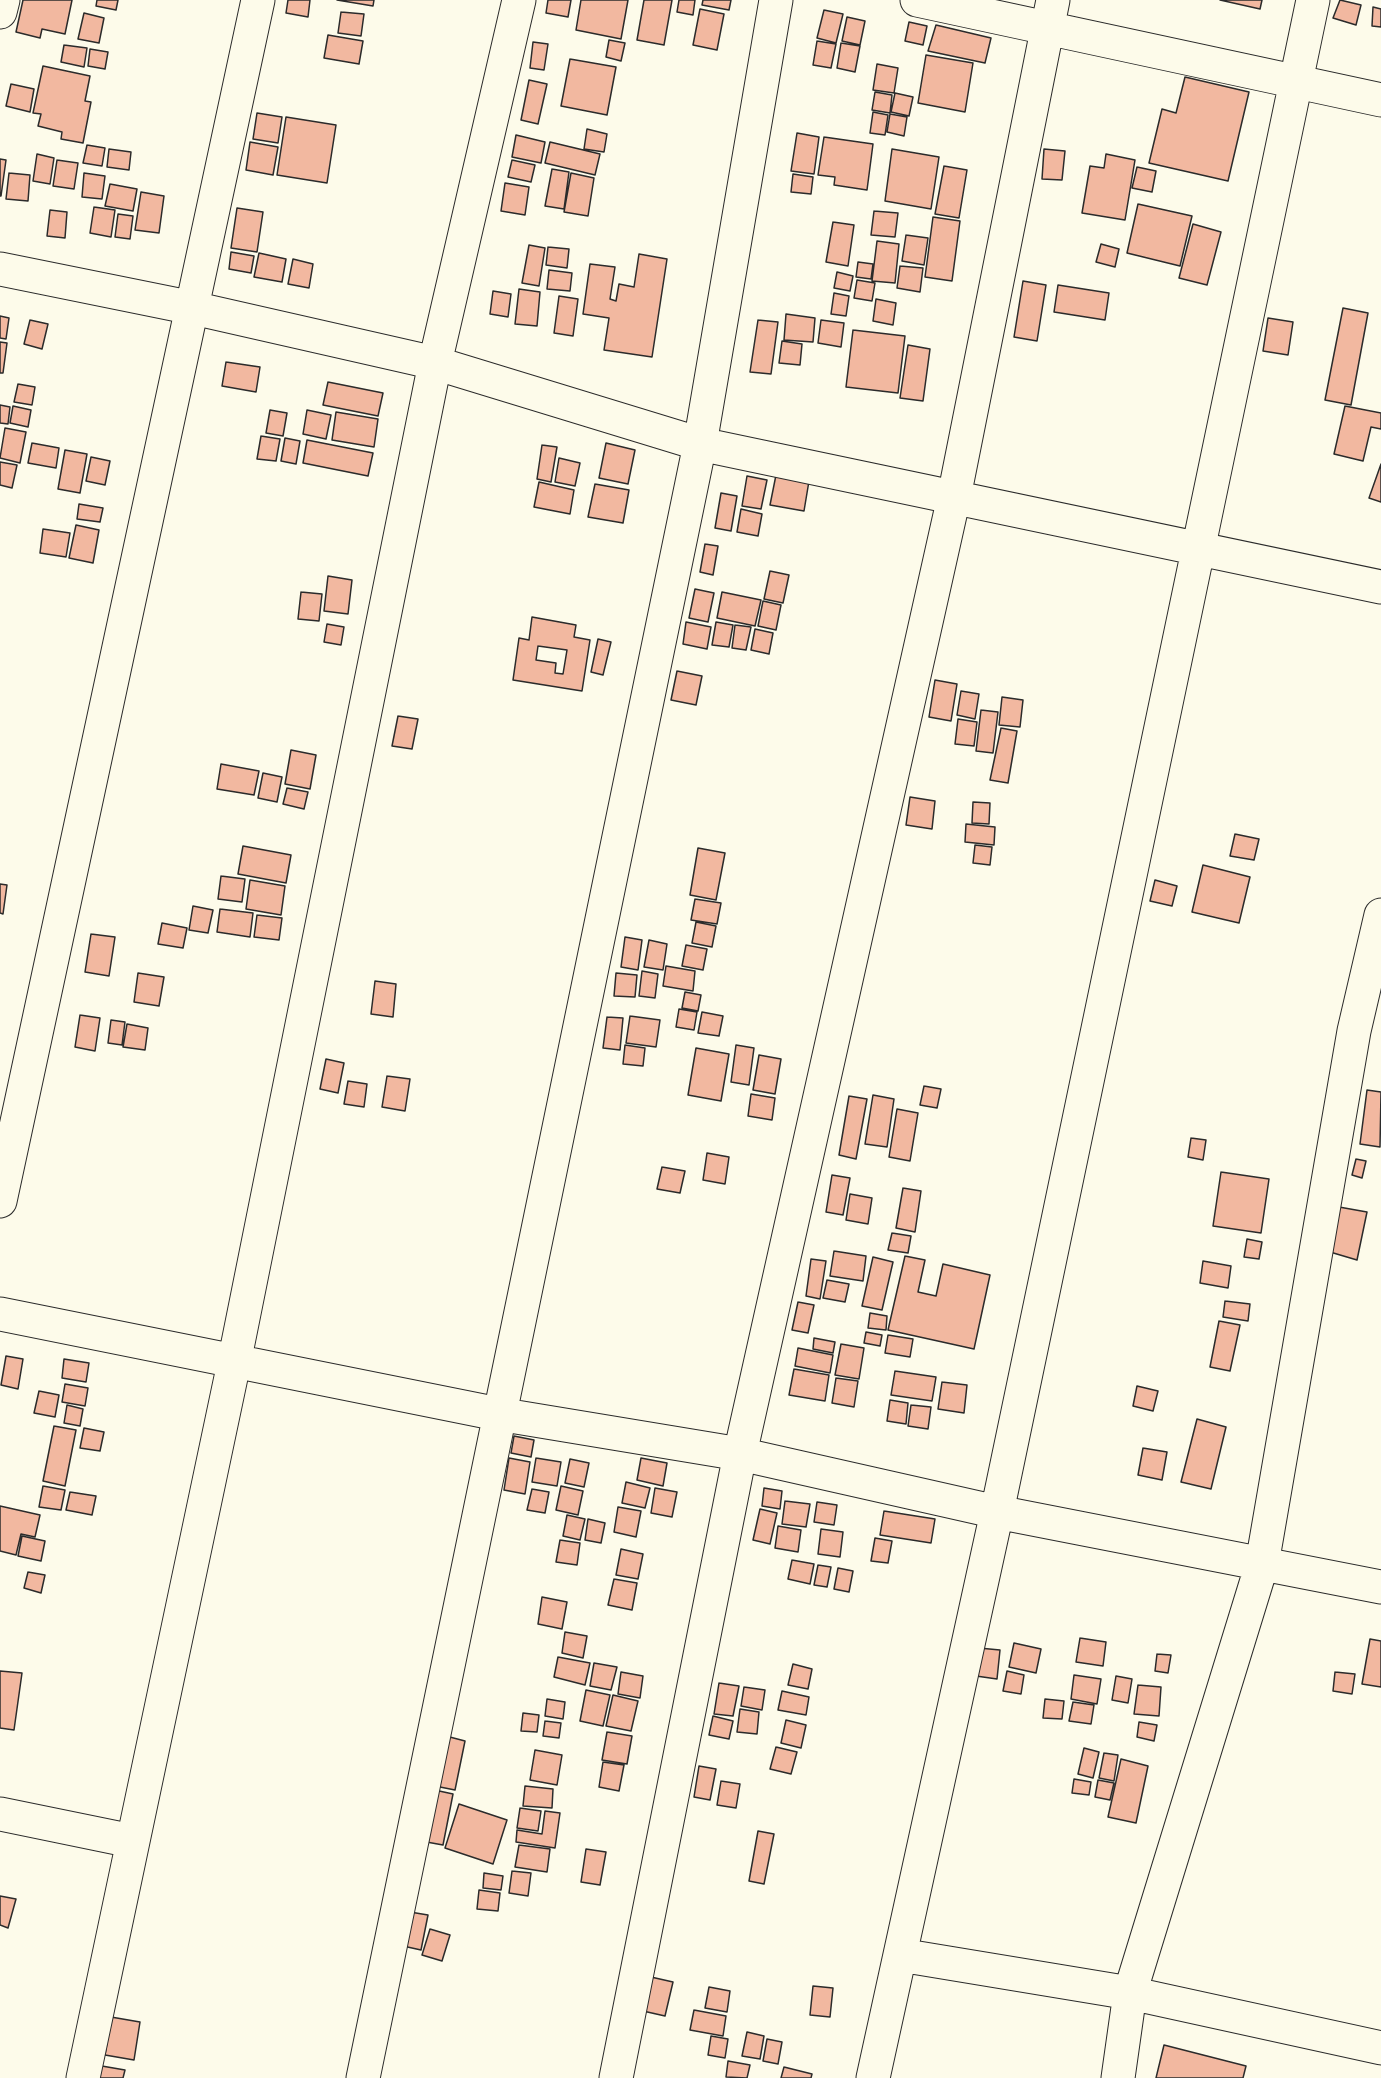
<!DOCTYPE html>
<html>
<head>
<meta charset="utf-8">
<style>
  body { margin:0 }
  canvas { display:block; background:#fdfbea }
</style>
</head>
<body>
<canvas width="1381" height="2078"></canvas>
<script>
const ctx = document.querySelector('canvas').getContext('2d');
ctx.lineJoin = 'round';
function fill(path, color) {
  ctx.fillStyle = color;
  ctx.fill(path, 'evenodd');
}
function shape(rows) {
  const path = new Path2D();
  for (const r of rows) {
    path.moveTo(r[0], r[1]);
    for (let i = 2; i < r.length; i += 2) path.lineTo(r[i], r[i + 1]);
  }
  return path;
}
function trace(path, color, width, dash) {
  ctx.strokeStyle = color;
  ctx.lineWidth = width;
  ctx.lineCap = dash ? 'butt' : 'round';
  ctx.setLineDash(dash || []);
  ctx.stroke(path);
}
const building = shape([
  [23,0,72,0,65,34,42,29,40,38,16,32,23,0],
  [97,0,118,0,116,10,96,6,97,0],
  [288,0,310,0,308,17,286,13,288,0],
  [337,0,374,0,373,6,337,0],
  [548,0,571,0,568,17,546,13,548,0],
  [581,0,628,0,621,39,576,30,581,0],
  [644,0,672,0,664,45,637,40,644,0],
  [679,0,695,0,693,15,677,12,679,0],
  [703,0,731,0,729,10,702,5,703,0],
  [1220,0,1262,0,1260,9,1220,0],
  [1340,0,1361,5,1356,25,1333,18,1340,0],
  [1373,7,1381,9,1381,27,1372,26,1373,7],
  [700,9,724,14,717,50,693,45,700,9],
  [824,10,843,14,836,43,817,38,824,10],
  [341,12,364,14,361,36,338,33,341,12],
  [84,13,104,18,99,43,78,39,84,13],
  [847,17,865,21,860,45,842,41,847,17],
  [909,22,927,26,923,45,905,41,909,22],
  [936,25,991,38,985,63,928,51,936,25],
  [328,35,363,41,359,64,324,58,328,35],
  [609,40,625,43,621,61,606,57,609,40],
  [817,41,836,44,831,68,813,65,817,41],
  [533,42,548,44,544,70,530,68,533,42],
  [841,43,860,46,855,72,837,68,841,43],
  [64,45,87,48,84,67,61,62,64,45],
  [90,49,108,52,105,69,88,66,90,49],
  [926,55,973,63,965,112,918,103,926,55],
  [570,59,616,67,607,115,561,106,570,59],
  [877,64,898,68,894,93,873,90,877,64],
  [43,66,90,76,85,101,91,102,83,143,61,139,62,132,38,126,41,114,33,113,43,66],
  [1185,77,1249,92,1228,181,1149,163,1162,109,1176,113,1185,77],
  [529,80,547,84,538,124,521,120,529,80],
  [11,84,34,89,30,112,6,106,11,84],
  [875,92,892,95,890,113,872,110,875,92],
  [895,93,913,97,909,116,891,112,895,93],
  [873,112,888,115,885,135,870,133,873,112],
  [257,113,282,117,278,143,253,139,257,113],
  [890,114,907,117,904,136,887,132,890,114],
  [286,117,336,125,327,183,277,175,286,117],
  [587,129,607,134,604,152,584,149,587,129],
  [797,133,819,137,814,174,791,171,797,133],
  [516,135,545,142,541,163,512,157,516,135],
  [824,137,873,144,867,190,834,185,835,177,818,175,824,137],
  [250,142,278,147,273,175,246,170,250,142],
  [550,142,600,154,595,175,545,163,550,142],
  [87,145,105,148,102,166,83,163,87,145],
  [109,149,131,152,129,170,107,167,109,149],
  [892,149,939,157,931,209,885,201,892,149],
  [1044,149,1065,151,1062,180,1042,179,1044,149],
  [37,154,54,158,50,184,33,181,37,154],
  [1106,154,1135,160,1125,220,1082,213,1090,166,1104,168,1106,154],
  [0,159,6,160,1,196,0,196,0,159],
  [57,160,78,163,74,189,53,186,57,160],
  [512,160,535,165,531,182,508,177,512,160],
  [944,166,967,170,959,218,935,214,944,166],
  [1137,167,1156,171,1152,192,1132,188,1137,167],
  [552,169,569,172,564,209,545,206,552,169],
  [9,173,30,175,28,201,6,199,9,173],
  [84,173,105,176,102,199,82,197,84,173],
  [571,173,594,178,588,216,564,212,571,173],
  [793,174,813,177,811,194,791,192,793,174],
  [505,183,529,187,525,215,501,211,505,183],
  [110,184,137,189,133,211,105,206,110,184],
  [141,192,164,196,159,233,135,230,141,192],
  [1138,204,1192,216,1180,266,1127,253,1138,204],
  [94,207,115,210,111,237,90,233,94,207],
  [237,208,263,212,257,252,231,248,237,208],
  [50,210,67,212,65,238,47,236,50,210],
  [874,211,898,213,895,237,871,235,874,211],
  [118,214,133,216,130,239,115,237,118,214],
  [933,217,960,221,952,281,925,277,933,217],
  [833,222,854,225,848,266,826,262,833,222],
  [1193,224,1221,232,1207,285,1179,278,1193,224],
  [906,235,928,238,924,265,902,261,906,235],
  [877,241,899,244,895,283,872,281,877,241],
  [1101,244,1119,249,1115,267,1096,262,1101,244],
  [529,245,545,248,539,286,522,283,529,245],
  [548,247,569,249,567,268,546,265,548,247],
  [231,252,254,256,251,273,229,269,231,252],
  [259,253,286,259,282,282,254,277,259,253],
  [639,254,667,259,652,357,604,350,609,318,583,314,590,264,615,267,610,299,616,301,619,284,634,287,639,254],
  [293,259,313,264,309,288,288,284,293,259],
  [858,262,873,264,871,279,856,277,858,262],
  [900,266,923,268,920,292,897,288,900,266],
  [549,270,572,273,570,291,547,289,549,270],
  [837,272,853,276,850,291,834,288,837,272],
  [857,280,875,283,872,301,854,298,857,280],
  [1023,281,1046,285,1037,341,1014,337,1023,281],
  [1058,285,1109,293,1105,320,1054,312,1058,285],
  [519,289,540,292,537,326,515,324,519,289],
  [493,291,511,294,508,317,490,314,493,291],
  [834,293,849,296,846,316,831,314,834,293],
  [559,296,578,299,573,336,554,333,559,296],
  [876,299,896,303,893,325,873,321,876,299],
  [1343,308,1368,313,1351,405,1325,400,1343,308],
  [786,314,815,318,813,342,784,340,786,314],
  [0,316,9,318,6,339,0,338,0,316],
  [1268,318,1293,322,1288,355,1263,351,1268,318],
  [30,320,48,324,42,349,24,344,30,320],
  [758,320,778,322,771,374,750,372,758,320],
  [821,320,844,323,841,347,818,343,821,320],
  [853,330,905,336,898,393,846,387,853,330],
  [782,341,802,344,800,365,779,363,782,341],
  [0,342,7,343,3,373,0,373,0,342],
  [908,345,930,349,923,401,900,398,908,345],
  [226,362,260,367,256,392,222,386,226,362],
  [328,382,383,393,378,416,323,405,328,382],
  [18,384,35,387,32,405,14,402,18,384],
  [0,405,10,407,8,424,0,423,0,405],
  [13,406,31,410,28,427,10,423,13,406],
  [1345,406,1381,413,1381,429,1371,427,1363,461,1334,454,1345,406],
  [270,410,287,413,283,436,266,433,270,410],
  [307,410,331,415,326,439,303,434,307,410],
  [336,412,378,419,374,447,332,440,336,412],
  [5,428,26,432,20,463,0,458,5,428],
  [261,436,280,439,276,461,257,459,261,436],
  [285,438,300,441,296,464,281,461,285,438],
  [307,440,373,453,368,476,303,463,307,440],
  [32,443,59,448,56,468,28,463,32,443],
  [606,443,635,450,628,484,599,478,606,443],
  [542,445,557,447,551,482,537,479,542,445],
  [65,450,87,454,80,493,58,489,65,450],
  [91,457,110,461,105,485,86,481,91,457],
  [559,458,580,463,575,486,555,482,559,458],
  [0,462,17,465,12,488,0,485,0,462],
  [1381,464,1381,502,1369,498,1381,464],
  [776,475,809,481,804,511,770,505,776,475],
  [747,476,767,480,761,509,742,506,747,476],
  [539,482,574,490,570,514,534,507,539,482],
  [595,484,629,490,623,523,588,517,595,484],
  [721,493,737,496,731,531,715,528,721,493],
  [79,504,103,508,100,522,77,519,79,504],
  [741,509,762,514,758,536,737,532,741,509],
  [76,525,99,530,93,563,69,558,76,525],
  [43,529,70,533,66,557,40,553,43,529],
  [705,544,718,546,713,575,700,572,705,544],
  [770,571,789,575,783,603,764,599,770,571],
  [328,576,352,580,348,614,324,611,328,576],
  [695,589,714,593,708,622,689,618,695,589],
  [301,592,322,594,319,621,298,619,301,592],
  [722,592,761,600,755,626,717,618,722,592],
  [763,601,781,605,776,630,758,626,763,601],
  [532,617,576,625,574,637,590,640,582,691,513,680,519,638,529,640,532,617],
  [538,646,567,650,563,674,555,673,556,663,536,660,538,646],
  [686,622,711,627,707,649,683,644,686,622],
  [716,622,733,625,729,647,712,645,716,622],
  [327,624,344,627,341,645,324,642,327,624],
  [735,625,751,627,746,650,732,648,735,625],
  [755,629,773,633,769,654,751,650,755,629],
  [598,639,611,642,603,675,591,672,598,639],
  [677,671,702,676,696,705,671,700,677,671],
  [935,680,957,684,951,721,929,717,935,680],
  [961,691,979,694,975,719,957,715,961,691],
  [1002,697,1023,700,1020,727,999,725,1002,697],
  [981,710,998,712,993,753,976,751,981,710],
  [398,716,418,719,412,749,392,746,398,716],
  [958,719,977,722,974,746,955,744,958,719],
  [1001,728,1017,731,1008,783,990,780,1001,728],
  [291,750,316,755,310,789,285,784,291,750],
  [221,764,259,771,254,795,217,789,221,764],
  [263,773,282,777,277,802,258,798,263,773],
  [287,788,308,792,304,809,283,804,287,788],
  [910,797,935,801,932,829,906,825,910,797],
  [973,802,990,803,989,824,972,823,973,802],
  [966,824,995,827,994,845,965,842,966,824],
  [1235,834,1259,839,1254,860,1230,856,1235,834],
  [975,845,992,847,990,865,973,863,975,845],
  [243,846,291,855,286,883,238,874,243,846],
  [698,848,725,853,716,900,690,895,698,848],
  [1203,865,1250,877,1239,923,1192,912,1203,865],
  [221,876,245,879,242,902,218,899,221,876],
  [250,880,285,886,281,915,246,909,250,880],
  [1155,880,1177,886,1172,906,1150,901,1155,880],
  [0,884,7,885,3,914,0,913,0,884],
  [695,899,721,903,717,924,691,920,695,899],
  [193,906,213,910,208,933,189,930,193,906],
  [220,909,253,913,250,937,217,932,220,909],
  [257,915,282,918,279,940,254,937,257,915],
  [696,922,716,926,712,947,692,943,696,922],
  [162,923,187,928,183,948,158,944,162,923],
  [91,934,115,937,109,976,85,972,91,934],
  [625,937,642,940,638,970,621,967,625,937],
  [649,940,667,944,663,970,644,967,649,940],
  [686,945,707,949,703,970,682,966,686,945],
  [666,966,695,971,693,991,663,986,666,966],
  [642,971,658,974,655,998,639,996,642,971],
  [138,973,164,977,159,1006,134,1002,138,973],
  [616,973,637,975,635,997,614,996,616,973],
  [375,981,396,984,393,1017,371,1014,375,981],
  [685,992,701,995,698,1011,682,1008,685,992],
  [679,1009,697,1012,694,1030,676,1027,679,1009],
  [702,1012,723,1016,719,1036,698,1033,702,1012],
  [80,1015,100,1018,95,1051,75,1047,80,1015],
  [630,1016,660,1020,656,1047,626,1043,630,1016],
  [607,1017,623,1018,620,1050,603,1048,607,1017],
  [111,1020,125,1022,122,1045,108,1043,111,1020],
  [127,1024,148,1028,145,1050,123,1047,127,1024],
  [625,1045,645,1048,643,1066,623,1064,625,1045],
  [736,1045,754,1048,749,1085,731,1082,736,1045],
  [696,1048,729,1054,721,1101,688,1095,696,1048],
  [759,1055,781,1059,775,1094,753,1090,759,1055],
  [326,1059,344,1063,338,1093,320,1089,326,1059],
  [387,1076,410,1079,405,1111,382,1107,387,1076],
  [348,1081,367,1084,364,1107,344,1104,348,1081],
  [924,1086,941,1089,937,1108,920,1105,924,1086],
  [1367,1090,1381,1092,1380,1147,1360,1144,1367,1090],
  [751,1094,775,1098,772,1120,748,1116,751,1094],
  [873,1095,894,1099,887,1147,865,1144,873,1095],
  [849,1096,867,1099,856,1159,839,1155,849,1096],
  [897,1109,918,1113,910,1161,889,1157,897,1109],
  [1191,1138,1206,1140,1203,1160,1188,1157,1191,1138],
  [707,1153,729,1157,725,1184,703,1180,707,1153],
  [1356,1159,1366,1161,1362,1178,1352,1175,1356,1159],
  [662,1167,685,1171,680,1193,657,1189,662,1167],
  [1221,1172,1269,1179,1261,1233,1213,1226,1221,1172],
  [832,1175,850,1178,843,1215,826,1212,832,1175],
  [903,1188,921,1191,915,1232,896,1228,903,1188],
  [850,1194,872,1198,868,1224,846,1220,850,1194],
  [1339,1207,1367,1212,1357,1260,1330,1252,1339,1207],
  [892,1233,911,1236,908,1253,888,1250,892,1233],
  [1247,1239,1262,1242,1259,1259,1244,1257,1247,1239],
  [834,1251,866,1256,863,1281,830,1276,834,1251],
  [905,1256,925,1260,918,1292,936,1296,943,1264,990,1275,974,1349,888,1330,905,1256],
  [873,1257,893,1262,882,1310,862,1306,873,1257],
  [811,1259,826,1261,820,1299,806,1296,811,1259],
  [1203,1261,1231,1266,1228,1288,1200,1283,1203,1261],
  [827,1280,849,1284,845,1302,823,1298,827,1280],
  [1225,1301,1250,1304,1248,1321,1223,1317,1225,1301],
  [798,1302,814,1305,808,1333,792,1330,798,1302],
  [870,1313,887,1316,886,1330,868,1328,870,1313],
  [1219,1321,1240,1325,1230,1371,1210,1367,1219,1321],
  [866,1332,882,1335,880,1346,864,1343,866,1332],
  [888,1335,913,1339,910,1357,885,1353,888,1335],
  [814,1338,835,1342,833,1353,813,1349,814,1338],
  [841,1344,864,1348,859,1379,835,1375,841,1344],
  [798,1348,833,1355,830,1373,795,1366,798,1348],
  [6,1356,23,1359,18,1389,1,1385,6,1356],
  [64,1359,89,1363,86,1382,62,1378,64,1359],
  [794,1369,829,1375,825,1401,789,1395,794,1369],
  [895,1371,936,1377,932,1401,891,1395,895,1371],
  [836,1378,858,1381,854,1407,832,1403,836,1378],
  [942,1382,967,1385,964,1413,938,1409,942,1382],
  [65,1384,88,1388,85,1406,62,1402,65,1384],
  [1137,1386,1158,1391,1153,1411,1133,1406,1137,1386],
  [39,1391,59,1395,55,1417,34,1413,39,1391],
  [890,1400,908,1403,906,1424,887,1421,890,1400],
  [67,1405,83,1409,80,1426,64,1423,67,1405],
  [911,1405,931,1407,928,1429,908,1426,911,1405],
  [1197,1419,1226,1427,1211,1489,1181,1482,1197,1419],
  [54,1426,76,1430,65,1486,43,1481,54,1426],
  [84,1428,104,1432,100,1451,80,1448,84,1428],
  [514,1436,534,1440,531,1457,511,1453,514,1436],
  [1143,1448,1167,1452,1162,1480,1138,1475,1143,1448],
  [509,1458,530,1462,525,1494,504,1490,509,1458],
  [536,1458,561,1462,557,1486,532,1482,536,1458],
  [641,1458,667,1463,663,1486,637,1480,641,1458],
  [570,1459,589,1463,584,1487,565,1483,570,1459],
  [626,1482,650,1488,645,1508,622,1503,626,1482],
  [43,1486,65,1490,61,1510,39,1507,43,1486],
  [561,1486,583,1491,578,1515,556,1510,561,1486],
  [655,1488,677,1492,672,1517,651,1513,655,1488],
  [764,1488,782,1491,780,1509,762,1506,764,1488],
  [532,1489,549,1492,545,1513,527,1510,532,1489],
  [70,1492,96,1496,92,1515,66,1510,70,1492],
  [785,1501,810,1504,806,1527,782,1524,785,1501],
  [817,1502,837,1505,834,1525,814,1522,817,1502],
  [0,1506,40,1515,35,1537,21,1534,16,1555,0,1551,0,1506],
  [618,1507,641,1511,636,1537,614,1532,618,1507],
  [760,1509,777,1513,770,1544,753,1540,760,1509],
  [884,1511,935,1519,931,1543,880,1535,884,1511],
  [567,1515,585,1519,580,1540,563,1536,567,1515],
  [588,1519,605,1523,601,1543,585,1540,588,1519],
  [778,1526,801,1530,798,1552,775,1548,778,1526],
  [821,1529,843,1532,840,1557,818,1554,821,1529],
  [22,1536,45,1541,41,1561,18,1556,22,1536],
  [875,1538,892,1541,888,1563,871,1561,875,1538],
  [560,1540,580,1543,577,1565,556,1562,560,1540],
  [621,1549,643,1554,638,1579,616,1575,621,1549],
  [792,1560,814,1564,810,1584,788,1579,792,1560],
  [818,1565,831,1567,827,1587,814,1585,818,1565],
  [838,1568,853,1571,849,1592,834,1589,838,1568],
  [28,1572,45,1575,41,1593,24,1588,28,1572],
  [614,1579,637,1583,632,1610,608,1605,614,1579],
  [542,1597,567,1602,562,1629,538,1624,542,1597],
  [565,1632,587,1636,583,1658,562,1653,565,1632],
  [1080,1638,1106,1642,1103,1666,1076,1662,1080,1638],
  [1370,1639,1381,1641,1381,1687,1362,1684,1370,1639],
  [1014,1643,1041,1649,1036,1673,1009,1667,1014,1643],
  [979,1648,1000,1650,997,1679,976,1676,979,1648],
  [1157,1654,1171,1655,1168,1673,1155,1671,1157,1654],
  [558,1657,590,1663,585,1685,554,1677,558,1657],
  [594,1663,617,1667,611,1690,590,1686,594,1663],
  [793,1664,812,1669,808,1689,788,1685,793,1664],
  [0,1671,22,1673,14,1730,0,1728,0,1671],
  [1007,1671,1024,1675,1021,1694,1003,1691,1007,1671],
  [621,1672,643,1676,640,1698,618,1694,621,1672],
  [1335,1672,1355,1674,1352,1694,1333,1691,1335,1672],
  [1074,1675,1101,1679,1097,1704,1071,1699,1074,1675],
  [1116,1676,1132,1679,1128,1703,1112,1700,1116,1676],
  [719,1683,739,1686,733,1716,714,1714,719,1683],
  [1138,1685,1161,1687,1159,1716,1134,1714,1138,1685],
  [744,1687,765,1690,762,1710,741,1706,744,1687],
  [586,1690,610,1695,603,1726,580,1721,586,1690],
  [782,1691,809,1697,806,1715,778,1710,782,1691],
  [613,1695,638,1701,631,1731,606,1726,613,1695],
  [547,1699,565,1702,563,1719,545,1716,547,1699],
  [1045,1699,1064,1701,1062,1719,1043,1718,1045,1699],
  [1073,1702,1094,1705,1091,1724,1069,1721,1073,1702],
  [740,1709,759,1712,757,1734,737,1732,740,1709],
  [523,1713,539,1715,537,1732,521,1731,523,1713],
  [713,1716,733,1721,729,1739,709,1735,713,1716],
  [786,1720,806,1725,801,1748,781,1743,786,1720],
  [545,1721,561,1723,559,1738,543,1736,545,1721],
  [1139,1722,1157,1725,1154,1741,1137,1737,1139,1722],
  [607,1732,632,1736,627,1764,602,1760,607,1732],
  [446,1736,465,1741,455,1790,435,1786,446,1736],
  [776,1747,797,1752,791,1774,770,1769,776,1747],
  [1084,1748,1099,1752,1093,1778,1078,1774,1084,1748],
  [535,1750,562,1755,557,1785,530,1780,535,1750],
  [1104,1753,1118,1755,1114,1781,1099,1778,1104,1753],
  [1121,1759,1148,1766,1136,1823,1108,1817,1121,1759],
  [603,1762,624,1765,619,1791,599,1787,603,1762],
  [699,1766,716,1769,710,1800,694,1797,699,1766],
  [1074,1779,1091,1782,1089,1795,1072,1793,1074,1779],
  [1098,1780,1114,1783,1110,1800,1095,1797,1098,1780],
  [721,1781,740,1784,736,1808,717,1805,721,1781],
  [525,1786,553,1789,552,1808,523,1806,525,1786],
  [430,1789,453,1794,443,1845,421,1841,430,1789],
  [459,1804,507,1820,493,1864,445,1848,459,1804],
  [520,1808,541,1811,538,1831,517,1828,520,1808],
  [545,1811,560,1813,555,1848,516,1842,517,1830,542,1834,545,1811],
  [758,1831,774,1834,764,1884,749,1881,758,1831],
  [519,1845,550,1849,547,1872,515,1867,519,1845],
  [586,1849,606,1852,600,1885,581,1882,586,1849],
  [512,1871,531,1873,528,1896,509,1893,512,1871],
  [484,1873,503,1876,501,1890,483,1888,484,1873],
  [479,1890,500,1893,498,1911,477,1909,479,1890],
  [0,1896,16,1899,8,1928,0,1925,0,1896],
  [410,1912,428,1915,421,1950,403,1946,410,1912],
  [430,1929,450,1935,442,1961,422,1955,430,1929],
  [651,1977,673,1982,665,2016,643,2011,651,1977],
  [813,1986,833,1988,830,2017,810,2015,813,1986],
  [709,1987,730,1991,727,2012,705,2008,709,1987],
  [694,2010,726,2016,723,2036,690,2030,694,2010],
  [111,2017,140,2022,134,2060,105,2055,111,2017],
  [747,2032,764,2036,760,2059,742,2056,747,2032],
  [711,2036,728,2039,725,2058,708,2055,711,2036],
  [767,2039,782,2042,778,2064,763,2061,767,2039],
  [1164,2045,1246,2066,1243,2078,1156,2078,1164,2045],
  [728,2061,750,2065,747,2078,726,2077,728,2061],
  [96,2065,125,2070,123,2078,94,2078,96,2065],
  [784,2067,812,2074,811,2078,781,2078,784,2067]
]);
fill(building, '#f2b8a0');
trace(building, '#2b2b2b', 1.5);
const minor = shape([
  [917,0,1381,100],
  [0,12,3,0],
  [0,269,193,308,435,363,700,444,1381,587],
  [0,1201,258,0],
  [0,1314,498,1414,740,1454,997,1512,1381,1587],
  [0,1814,132,1841],
  [900,1955,1130,1993,1381,2048],
  [83,2078,234,1363,435,363,519,0],
  [363,2078,700,444,776,0],
  [616,2078,740,1454,954,497,1053,0],
  [873,2078,997,1512,1313,0],
  [1118,2078,1130,1993,1262,1564,1354,1031,1381,915]
]);
trace(minor, '#2b2b2b', 35);
trace(minor, '#fdfbea', 33);
</script>
</body>
</html>
